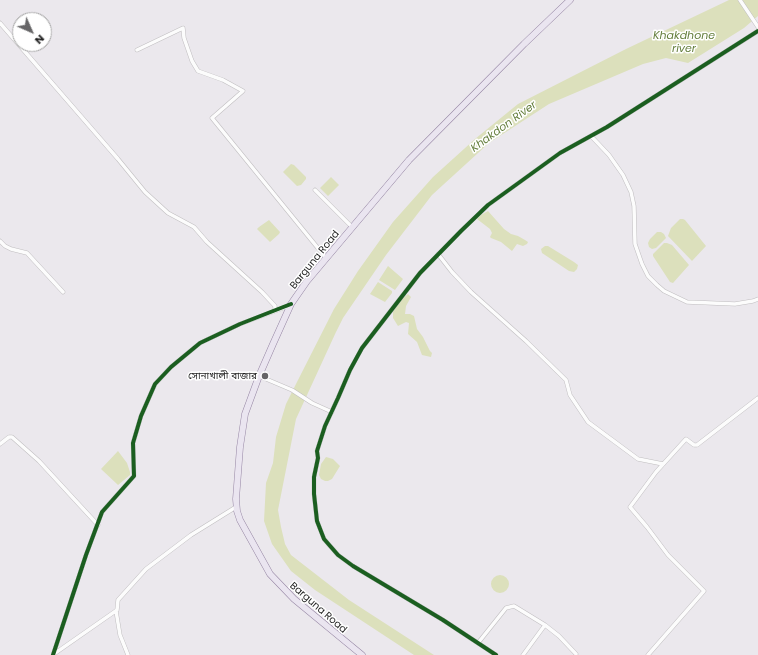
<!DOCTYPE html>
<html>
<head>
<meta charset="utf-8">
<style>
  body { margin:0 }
  #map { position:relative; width:758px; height:655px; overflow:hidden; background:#ebe8ed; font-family:Poppins,sans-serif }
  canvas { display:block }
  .north { position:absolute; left:12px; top:12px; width:40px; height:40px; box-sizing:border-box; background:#fff; border:1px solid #a5a5a5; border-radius:50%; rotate:135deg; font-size:11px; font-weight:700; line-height:16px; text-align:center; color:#1f1f1f }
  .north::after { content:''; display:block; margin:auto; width:14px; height:18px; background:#666567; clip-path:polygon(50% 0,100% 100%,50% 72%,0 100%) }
</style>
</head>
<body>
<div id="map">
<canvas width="758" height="655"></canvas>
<div class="north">N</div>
</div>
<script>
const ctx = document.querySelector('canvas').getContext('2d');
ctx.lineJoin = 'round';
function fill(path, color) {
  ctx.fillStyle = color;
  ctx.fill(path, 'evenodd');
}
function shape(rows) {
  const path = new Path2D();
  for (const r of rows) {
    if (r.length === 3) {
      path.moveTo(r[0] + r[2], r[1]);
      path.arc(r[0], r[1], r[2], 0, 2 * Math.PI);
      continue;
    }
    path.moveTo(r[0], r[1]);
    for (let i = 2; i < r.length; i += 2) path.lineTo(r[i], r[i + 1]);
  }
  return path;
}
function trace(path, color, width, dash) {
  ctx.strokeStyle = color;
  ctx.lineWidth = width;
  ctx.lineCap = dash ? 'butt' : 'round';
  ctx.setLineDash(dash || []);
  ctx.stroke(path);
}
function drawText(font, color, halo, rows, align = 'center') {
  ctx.font = font + ' Poppins,"Noto Sans Bengali",sans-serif';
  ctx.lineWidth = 3;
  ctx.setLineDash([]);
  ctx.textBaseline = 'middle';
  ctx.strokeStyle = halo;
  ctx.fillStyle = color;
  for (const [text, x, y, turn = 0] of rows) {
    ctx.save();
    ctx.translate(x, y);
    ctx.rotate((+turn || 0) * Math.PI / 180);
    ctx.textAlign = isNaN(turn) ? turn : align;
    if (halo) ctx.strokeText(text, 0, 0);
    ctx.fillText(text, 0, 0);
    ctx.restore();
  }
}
fill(shape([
  [729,0,758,0,758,16,744,28,688,63,666,58,643,64,549,104,489,143,432,195,386,255,343,318,336,332,296,419,278,510,281,527,285,544,291,555,300,562,349,600,434,655,414,655,315,590,291,571,272,544,264,521,266,483,273,463,276,437,286,404,298,380,334,309,358,271,393,222,433,177,475,139,518,104,626,49],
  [291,164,294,165,306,177,306,179,301,185,297,186,283,172],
  [331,177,339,185,328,196,320,188],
  [488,211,504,229,511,234,518,236,525,240,528,242,527,244,523,246,517,244,512,251,501,242,491,238,490,237,492,233,490,229,477,219,481,215],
  [680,219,683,219,685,220,706,246,692,261,668,236,671,228],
  [269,220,280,232,279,234,270,242,257,229,259,227],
  [657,232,661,232,664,234,666,238,656,248,652,249,649,247,648,243,650,239],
  [664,243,667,243,672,245,689,265,673,283,670,282,653,256,653,254],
  [545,246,548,246,574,262,578,265,577,269,574,272,569,271,542,253,541,249],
  [388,266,403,279,395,290,379,280],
  [378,282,392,291,392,293,385,302,370,294],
  [408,294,411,297,406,306,405,314,410,314,414,316,417,329,423,337,430,351,432,353,431,357,422,355,417,342,408,334,409,323,406,322,398,326,393,318,393,311,401,300],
  [118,451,127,463,130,472,130,475,118,485,101,469],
  [326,457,333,459,340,466,332,479,328,481,325,481,321,479,319,475,321,464],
  [500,584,9]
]), '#dce0bc');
const minor = shape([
  [740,0,758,27],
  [0,23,118,159,145,192,168,213,194,227,207,242,262,292,275,306,275,311],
  [137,50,183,28,184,38,192,61,198,71,223,80,243,91,212,118,326,258],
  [591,136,609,155,623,175,631,192,634,206,635,244,642,264,648,276,657,285,664,291,687,302,735,304,753,301,758,299],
  [315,190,352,227],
  [0,241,5,246,11,249,27,253,63,292],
  [438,254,452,272,471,292,526,341,566,380,570,395,588,422,638,459,663,464],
  [259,376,292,390,312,403,332,412],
  [0,444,9,437,12,437,39,461,98,525],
  [116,611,120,635,128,655],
  [478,643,506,608,514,606,545,625,559,636,576,654],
  [54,654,117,610,118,600,146,569,191,535,236,507],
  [53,655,86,555,102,512,134,476,133,443,141,416,155,384,171,367,200,343,240,324,291,305],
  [496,655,443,620,353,566,338,555,324,539,317,521,314,494,314,477,318,458,317,451,325,426,338,398,350,370,362,348,420,273,461,231,488,205,560,153,607,127,758,31],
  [523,655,545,625],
  [648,655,704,591,668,555,647,527,630,507,656,472,686,439,694,445,697,445,758,398]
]);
const primary = shape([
  [362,655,294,599,270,574,240,520,237,511,236,499,240,447,245,414,259,376,273,344,291,304,307,281,409,160,524,44,570,0]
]);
trace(minor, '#c0bec0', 4.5);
trace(primary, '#9585a3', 7);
trace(minor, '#fcfcfc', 3.5);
trace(primary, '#eae5f0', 6);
trace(shape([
  [53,655,86,555,102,512,134,476,133,443,141,416,155,384,171,367,200,343,240,324,291,304],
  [496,655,443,620,353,566,338,555,324,539,317,521,314,494,314,477,318,458,317,451,325,426,338,398,350,370,362,348,420,273,461,231,488,205,560,153,607,127,758,31]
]), '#1b5e20', 4);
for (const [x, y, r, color] of [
  [265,376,4,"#666567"]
]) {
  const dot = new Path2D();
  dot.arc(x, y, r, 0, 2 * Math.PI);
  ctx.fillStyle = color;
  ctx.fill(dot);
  trace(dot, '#fff', 1.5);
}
drawText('10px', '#1f1f1f', '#fff', [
  ["Barguna Road",315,260,-51],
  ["Barguna Road",318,608,41]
]);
drawText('10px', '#1f1f1f', '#fff', [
  ["সোনাখালী বাজার",257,376]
], 'right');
drawText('italic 11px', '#647e3c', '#fff', [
  ["Khakdhone",684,36],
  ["river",684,49],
  ["Khakdon River",504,127,-36]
]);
</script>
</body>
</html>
